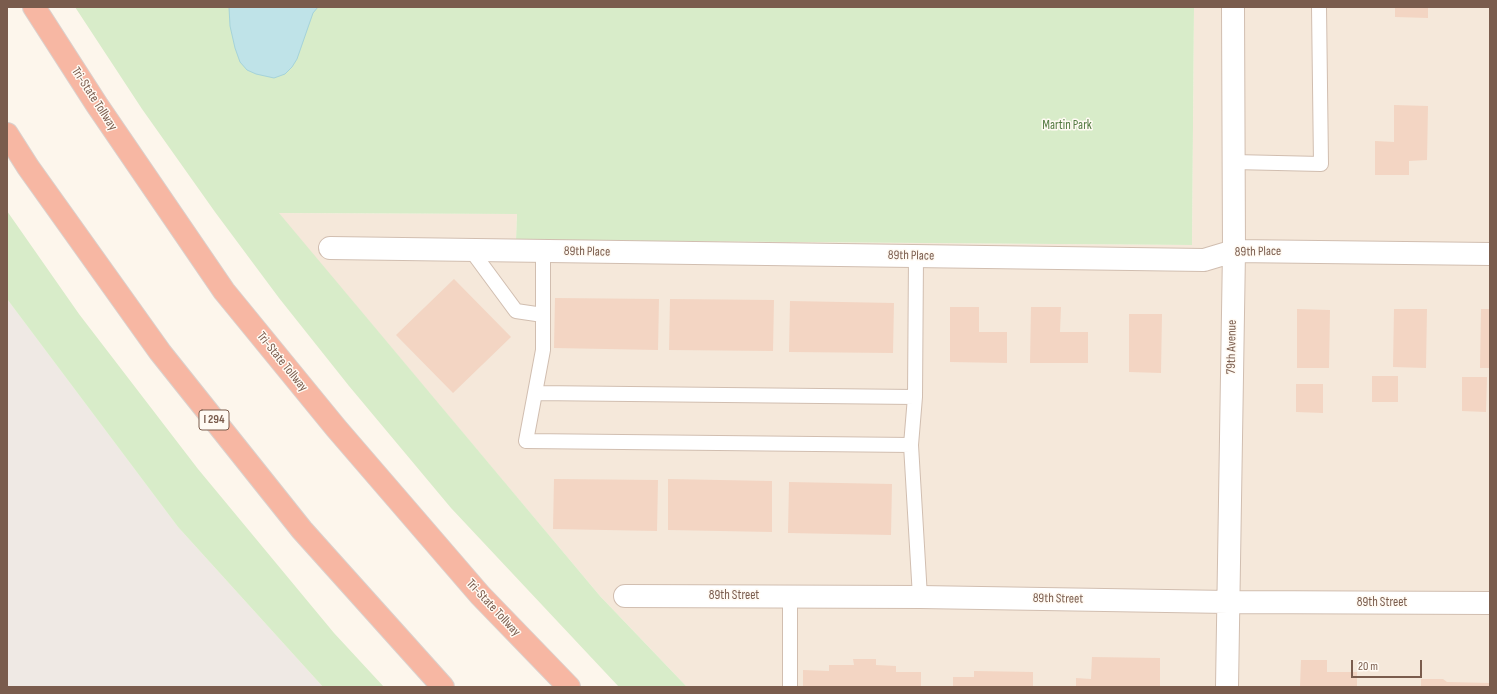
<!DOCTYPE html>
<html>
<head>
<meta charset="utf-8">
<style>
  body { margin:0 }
  #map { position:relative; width:1497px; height:694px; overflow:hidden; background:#fdf6ec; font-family:"Sofia Sans Condensed",sans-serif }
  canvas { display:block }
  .frame { position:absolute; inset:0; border:8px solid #7a5c4d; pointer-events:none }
  .scale { position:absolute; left:1351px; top:660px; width:71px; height:18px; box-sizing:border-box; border:2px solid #7a5c4d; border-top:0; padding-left:5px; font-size:12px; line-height:14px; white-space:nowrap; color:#7a5c4d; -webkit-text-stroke:3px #fffaf3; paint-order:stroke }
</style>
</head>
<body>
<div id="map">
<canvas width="1497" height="694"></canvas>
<div class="frame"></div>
<div class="scale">20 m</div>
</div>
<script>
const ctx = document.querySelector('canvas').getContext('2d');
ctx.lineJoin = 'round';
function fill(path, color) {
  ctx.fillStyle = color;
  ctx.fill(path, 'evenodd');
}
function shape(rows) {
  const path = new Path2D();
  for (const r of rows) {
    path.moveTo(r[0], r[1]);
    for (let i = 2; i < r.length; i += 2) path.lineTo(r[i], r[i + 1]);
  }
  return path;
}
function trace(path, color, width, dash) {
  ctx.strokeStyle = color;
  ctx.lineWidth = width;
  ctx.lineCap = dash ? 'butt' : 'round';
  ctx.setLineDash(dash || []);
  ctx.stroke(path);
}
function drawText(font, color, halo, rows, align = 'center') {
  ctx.font = font + ' "Sofia Sans Condensed",sans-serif';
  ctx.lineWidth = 3;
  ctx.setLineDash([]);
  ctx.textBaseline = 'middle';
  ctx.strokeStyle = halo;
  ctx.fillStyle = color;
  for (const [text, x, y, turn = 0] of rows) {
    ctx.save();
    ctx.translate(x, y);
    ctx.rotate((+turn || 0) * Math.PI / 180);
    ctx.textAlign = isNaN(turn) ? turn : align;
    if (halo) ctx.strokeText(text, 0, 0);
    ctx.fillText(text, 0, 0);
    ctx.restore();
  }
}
fill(shape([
  [1194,7,1490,7,1490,687,687,687,600,596,278,213,517,214,516,240,1192,245]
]), '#f5e8da');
fill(shape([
  [7,299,178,527,323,687,7,687]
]), '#efe9e4');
fill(shape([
  [75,7,1194,7,1192,245,516,240,517,214,279,213,600,596,687,687,619,687,451,508,349,386,279,298,215,212,142,109],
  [7,211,79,314,198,469,334,633,384,687,323,687,178,527,7,299]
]), '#d8ecc9');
const water = shape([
  [229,7,318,7,313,13,297,59,292,67,285,74,274,78,256,74,247,70,240,62,235,48,230,26,229,7]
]);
fill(water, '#bfe3e8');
trace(water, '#a5d3da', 1);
fill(shape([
  [1395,7,1428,7,1428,18,1395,17],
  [1394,105,1428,106,1427,160,1409,161,1409,175,1375,175,1375,141,1394,142],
  [454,279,511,337,453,393,396,335],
  [555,298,659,299,658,350,554,348],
  [670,299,774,300,773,351,669,350],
  [790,301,894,303,893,353,789,352],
  [950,307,979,307,979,332,1007,332,1007,363,950,362],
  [1031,307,1061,307,1060,332,1088,332,1088,363,1030,363],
  [1297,309,1330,310,1329,368,1297,368],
  [1394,309,1427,309,1426,368,1393,367],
  [1481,309,1490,309,1490,368,1480,368],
  [1129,314,1162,314,1161,373,1129,372],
  [1372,376,1398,376,1398,402,1372,402],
  [1462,377,1487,377,1486,412,1462,411],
  [1296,384,1323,384,1323,413,1296,412],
  [554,479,658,480,657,531,553,529],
  [668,479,772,481,772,532,668,530],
  [789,482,892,484,891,535,788,533],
  [1092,657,1160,658,1160,687,1076,687,1076,678,1091,679],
  [853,659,876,659,876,665,896,666,896,672,921,672,921,687,803,687,803,670,829,671,829,665,854,665],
  [1301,660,1327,660,1327,672,1357,672,1357,687,1300,687],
  [974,671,1033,672,1033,687,953,687,953,677,974,677],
  [1421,679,1443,679,1447,682,1490,683,1490,687,1421,687]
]), '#f3d5c3');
const service = shape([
  [1234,162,1321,164,1319,7],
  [471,250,516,311,543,315],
  [543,251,543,350,526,441,911,445,920,597],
  [535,393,915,397,916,256],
  [911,445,915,397],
  [790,596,790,687]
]);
const minor = shape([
  [330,248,1204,260,1234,251,1490,254],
  [625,596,920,597,1228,602,1490,603],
  [1227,687,1234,251,1233,7]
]);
const motorway = shape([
  [34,7,97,105,224,291,336,428,480,595,569,687],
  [7,134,28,167,160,352,302,530,443,687]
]);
trace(service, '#d1beb0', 16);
trace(minor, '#d1beb0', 24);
trace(motorway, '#dad1cd', 24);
trace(service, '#fff', 14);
trace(minor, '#fff', 22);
trace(motorway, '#f7b7a3', 22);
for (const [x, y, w] of [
  [214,420,30]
]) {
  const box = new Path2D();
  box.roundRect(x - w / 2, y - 10, w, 20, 3);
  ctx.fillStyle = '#fffaf3';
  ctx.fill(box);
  trace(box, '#7a5c4d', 1);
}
drawText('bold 12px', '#7a5c4d', null, [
  ["I 294",214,420]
]);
drawText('13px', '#7a5c4d', '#fffaf3', [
  ["Tri-State Tollway",94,99,57],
  ["89th Place",587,252,1],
  ["89th Place",1258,252,-1],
  ["89th Place",911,256,1],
  ["79th Avenue",1232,347,-89],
  ["Tri-State Tollway",282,362,51],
  ["89th Street",734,596],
  ["89th Street",1058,599,1],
  ["89th Street",1382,603],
  ["Tri-State Tollway",493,608,47]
]);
drawText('13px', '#537a41', '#fffaf3', [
  ["Martin Park",1067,126]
]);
</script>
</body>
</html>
